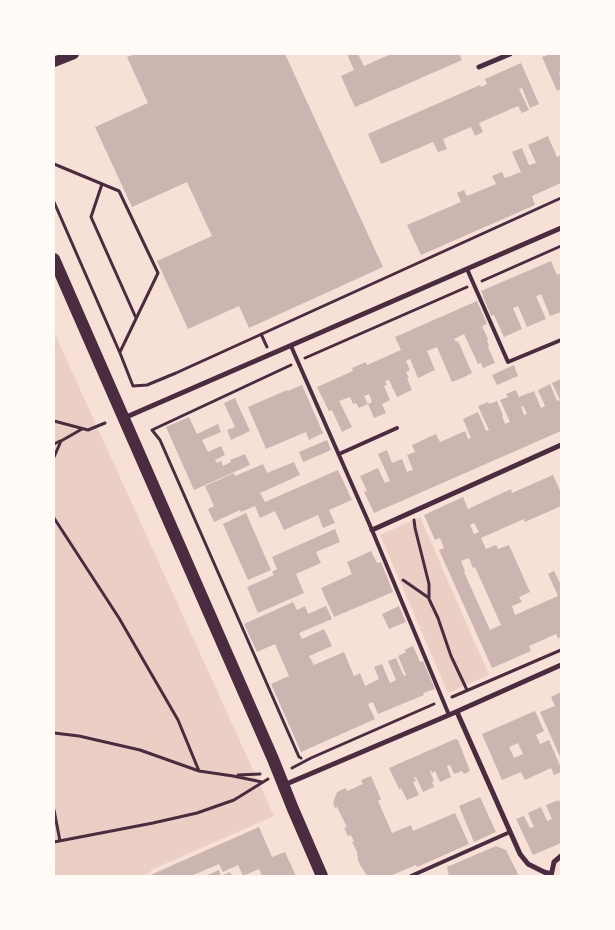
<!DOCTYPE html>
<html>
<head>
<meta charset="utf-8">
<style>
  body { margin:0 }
  #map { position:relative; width:615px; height:930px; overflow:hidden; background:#f7e1d7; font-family:"Work Sans",sans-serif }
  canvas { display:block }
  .frame { position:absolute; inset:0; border:55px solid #fffaf5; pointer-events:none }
</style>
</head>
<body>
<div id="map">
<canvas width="615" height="930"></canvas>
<div class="frame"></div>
</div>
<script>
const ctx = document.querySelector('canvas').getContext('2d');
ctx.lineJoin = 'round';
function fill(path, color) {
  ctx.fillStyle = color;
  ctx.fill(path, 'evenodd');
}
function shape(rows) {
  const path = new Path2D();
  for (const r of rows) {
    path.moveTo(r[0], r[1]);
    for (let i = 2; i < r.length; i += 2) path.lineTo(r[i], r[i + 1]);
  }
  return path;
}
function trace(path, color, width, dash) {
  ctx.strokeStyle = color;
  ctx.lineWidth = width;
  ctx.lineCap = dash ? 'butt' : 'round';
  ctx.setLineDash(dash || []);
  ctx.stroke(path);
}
fill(shape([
  [54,332,274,816,151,870,151,872,141,876,54,876],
  [420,517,489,675,448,693,380,535]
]), '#ebcfc5');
fill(shape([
  [135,54,285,54,383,267,249,328,239,306,188,329,157,261,212,236,187,182,132,207,95,127,148,103,127,57],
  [347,54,358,54,364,66,391,54,459,54,462,60,355,107,341,76,354,70],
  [551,54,561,54,561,72,559,73,561,78,561,89,557,91,542,57],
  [521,63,539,104,530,108,522,88,519,89,529,110,522,113,518,106,479,123,483,132,475,136,471,127,443,139,447,149,438,152,433,142,381,164,368,134,480,85,481,87,487,84,485,79],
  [548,136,557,157,561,155,561,183,532,196,535,205,421,255,407,225,461,202,457,193,464,190,467,196,496,184,492,176,502,172,505,178,521,172,512,152,522,148,529,165,536,163,528,145],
  [551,261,557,275,561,273,561,285,560,286,561,289,561,312,550,316,541,294,539,295,536,296,546,319,527,327,518,306,516,307,513,308,522,329,504,337,494,315,491,316,481,291],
  [477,301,487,324,482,326,488,339,487,340,489,346,488,347,495,363,483,368,481,363,478,364,464,334,454,339,456,342,458,341,472,373,462,378,452,382,437,347,427,351,435,370,418,378,410,359,406,361,410,370,406,372,409,378,407,378,412,390,397,397,389,380,385,381,387,385,384,386,390,400,382,404,386,413,374,418,368,404,372,402,369,394,364,396,368,404,359,408,356,403,353,404,350,397,339,401,352,427,342,432,332,410,329,411,317,387,353,371,352,368,366,362,367,365,401,350,395,337],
  [514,365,518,376,497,385,492,375],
  [561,379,561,431,374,513,364,492,367,491,360,476,378,468,385,483,390,481,378,454,387,450,392,463,402,459,407,472,409,471,413,470,407,455,415,452,412,445,436,434,440,442,465,431,468,439,471,438,463,419,478,412,486,431,489,430,478,406,488,402,489,404,497,401,503,415,502,416,505,424,510,422,500,400,508,397,506,394,516,390,523,406,521,407,524,415,527,414,519,397,534,391,541,408,545,406,538,390,550,384,557,401,560,400,552,383],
  [302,385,323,433,309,440,306,432,266,449,248,407,287,390,288,391],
  [235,398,250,431,231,440,227,430,235,427,224,403],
  [189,417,197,434,218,424,221,432,202,440,208,452,221,446,225,455,215,460,217,463,221,461,223,466,231,462,230,460,245,454,250,465,194,490,166,427],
  [327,440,331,450,303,462,299,452],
  [294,462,300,475,260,493,265,502,338,470,352,500,329,510,335,523,323,528,318,515,284,530,275,511,260,518,255,506,241,512,240,510,214,522,208,509,214,506,205,486,234,473,235,476,263,464,267,473],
  [553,475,561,493,561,506,525,522,524,519,481,538,486,549,496,545,498,549,509,545,530,592,519,597,522,602,512,606,515,615,558,596,548,574,554,571,561,585,561,637,558,638,556,634,529,646,531,651,492,668,439,550,444,548,440,538,435,540,424,515,463,497,468,509,511,489,512,493],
  [474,523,479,532,474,534,470,525],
  [469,558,473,568,475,567,501,625,490,630,464,572,465,571,461,561],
  [246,513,271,570,248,580,223,524],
  [335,529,340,542,316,552,321,563,296,574,304,593,258,613,247,587,274,575,272,572,277,569,272,557],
  [371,551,377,563,381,562,393,592,334,617,321,588,352,574,347,562],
  [293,602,297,610,305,606,308,614,326,606,332,619,299,633,302,639,324,629,332,646,309,656,314,665,344,652,354,676,360,673,365,686,379,679,374,667,382,664,390,683,396,680,388,661,396,658,404,676,406,675,398,656,406,652,404,650,413,646,420,662,423,661,435,689,423,693,424,695,378,714,373,702,368,704,375,719,301,752,271,684,289,676,275,644,257,652,244,624],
  [399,606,406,622,389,629,382,614],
  [561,692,561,759,540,712,555,706,551,697],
  [535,711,544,731,536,735,540,744,549,740,561,768,561,772,554,775,551,768,525,780,521,772,502,780,482,734],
  [518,743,523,754,514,758,509,747],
  [455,739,458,740,470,771,464,774,462,771,454,774,450,765,447,766,451,777,440,782,435,771,432,773,431,770,430,771,434,781,432,782,434,787,423,792,416,777,414,778,416,781,413,782,419,795,407,800,401,788,399,789,389,768],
  [371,776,381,799,378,801,392,833,411,825,413,831,455,813,469,844,417,867,416,865,390,876,366,876,366,874,360,865,358,860,357,852,352,842,354,842,351,835,348,836,344,828,347,827,337,807,335,808,333,803,337,792,346,788,347,791,363,784,361,780],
  [480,797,496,832,474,842,459,806],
  [559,800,561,805,561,843,533,855,516,819,524,816,530,828,534,827,528,813,541,807,547,821,552,819,546,805],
  [259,827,272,857,285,852,296,876,262,876,259,869,243,876,238,865,223,872,219,864,191,876,148,876],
  [496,846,506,850,519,876,449,876,447,867],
  [219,870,221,876,230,872,232,876,205,876]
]), '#ccb4b1');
trace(shape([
  [54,164,119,191,158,273,120,352],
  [102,184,91,217,136,318],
  [54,202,120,353,133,386,147,385,176,373,561,198],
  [482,281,561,246],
  [261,334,267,347],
  [305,358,467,287],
  [291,365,152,430,160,440,299,757,301,758],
  [54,421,88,430,105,423],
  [54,444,60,441],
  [54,457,61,441,82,429],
  [54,518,119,618,178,720,199,771],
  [414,520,415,528,429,584,429,599,438,618,451,656,467,690],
  [403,580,429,598],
  [452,697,561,650],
  [54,733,79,736,140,750,199,771,233,776,262,782],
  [292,768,311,758,434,704],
  [238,775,260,774],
  [54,810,60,841],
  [54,842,153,823,197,813,234,800,268,779]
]), '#4a2c40', 3);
trace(shape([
  [467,269,508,362,561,340],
  [291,346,372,530,449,715],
  [339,454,397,428],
  [411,876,510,832]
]), '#4a2c40', 4);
trace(shape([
  [479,67,510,54],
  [124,418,561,228],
  [372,530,561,445],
  [457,712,520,854,528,864,544,872,551,874],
  [284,785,449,715,561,665],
  [551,876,554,862,561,856]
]), '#4a2c40', 5);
trace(shape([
  [54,62,74,54]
]), '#4a2c40', 10);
trace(shape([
  [54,259,273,759,293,809,322,876]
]), '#4a2c40', 12);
</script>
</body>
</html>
